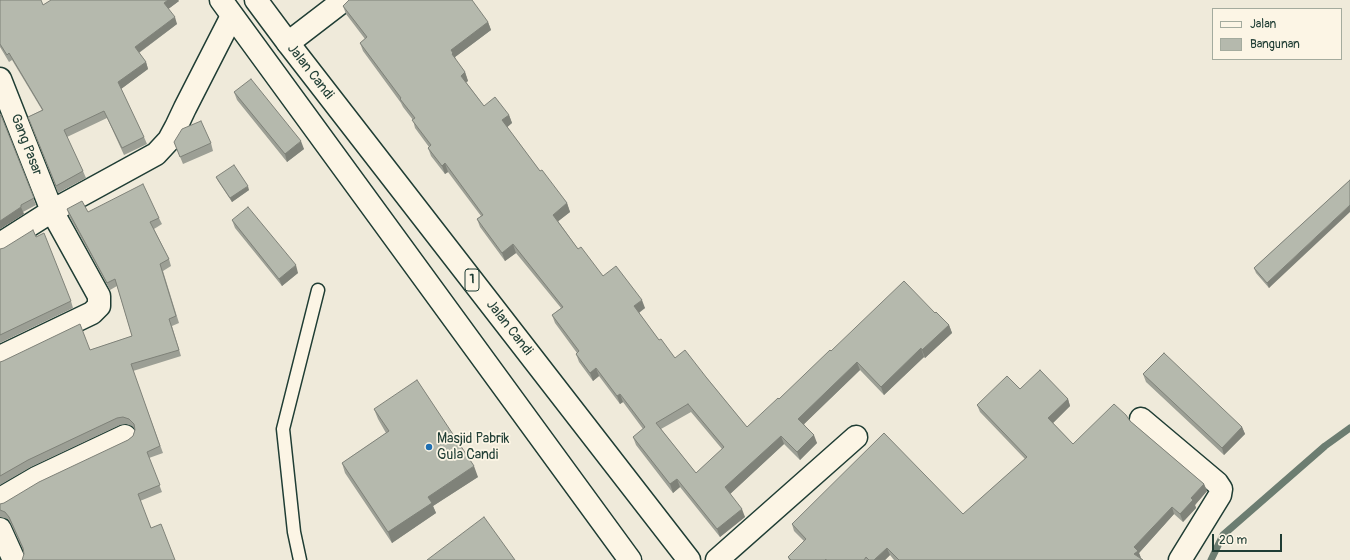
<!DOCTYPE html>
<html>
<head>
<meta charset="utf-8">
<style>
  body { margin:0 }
  #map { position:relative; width:1350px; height:560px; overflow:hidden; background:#efeada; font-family:Pangolin,sans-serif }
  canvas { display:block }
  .legend { position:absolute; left:1212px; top:8px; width:130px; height:52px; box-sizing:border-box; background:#fcf5e5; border:1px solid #a4ab9e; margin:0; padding:5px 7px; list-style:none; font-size:12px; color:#1f3d34 }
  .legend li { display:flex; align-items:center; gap:8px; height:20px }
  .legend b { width:20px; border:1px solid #a4ab9e }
  .scale { position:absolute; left:1212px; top:534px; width:70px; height:18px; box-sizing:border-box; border:2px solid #1f3d34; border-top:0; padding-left:5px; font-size:12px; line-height:14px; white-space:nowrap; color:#1f3d34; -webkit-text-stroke:3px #fcf5e5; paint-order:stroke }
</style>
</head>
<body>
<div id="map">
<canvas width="1350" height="560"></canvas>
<ul class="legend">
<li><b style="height:5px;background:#fcf5e5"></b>Jalan</li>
<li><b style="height:11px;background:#b5b9ad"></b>Bangunan</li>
</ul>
<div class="scale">20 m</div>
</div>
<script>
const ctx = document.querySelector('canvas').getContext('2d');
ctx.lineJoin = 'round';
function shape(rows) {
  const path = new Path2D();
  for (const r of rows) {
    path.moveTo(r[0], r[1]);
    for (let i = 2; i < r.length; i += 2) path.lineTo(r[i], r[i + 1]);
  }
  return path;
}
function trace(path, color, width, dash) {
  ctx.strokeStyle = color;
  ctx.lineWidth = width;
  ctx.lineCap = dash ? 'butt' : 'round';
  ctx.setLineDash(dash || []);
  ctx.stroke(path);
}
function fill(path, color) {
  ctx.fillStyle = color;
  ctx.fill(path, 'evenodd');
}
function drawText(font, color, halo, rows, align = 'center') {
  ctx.font = font + ' Pangolin,sans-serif';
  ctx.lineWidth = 3.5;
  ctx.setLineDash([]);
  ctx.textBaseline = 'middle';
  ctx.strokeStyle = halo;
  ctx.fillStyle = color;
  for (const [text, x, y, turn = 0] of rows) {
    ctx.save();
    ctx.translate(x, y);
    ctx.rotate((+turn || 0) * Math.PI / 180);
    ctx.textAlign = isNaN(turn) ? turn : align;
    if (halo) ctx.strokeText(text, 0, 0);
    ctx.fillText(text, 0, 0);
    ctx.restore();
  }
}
trace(shape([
  [1211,560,1223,535,1325,446,1350,428]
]), '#6c7d71', 7);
const service = shape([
  [300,560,294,532,283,429,318,290]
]);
const minor = shape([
  [0,79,52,211,99,296,99,306,92,313,0,357],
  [0,244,52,211,156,154,169,140,176,127,185,108,232,16],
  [1141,419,1217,483,1221,489,1220,495,1180,560],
  [0,499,36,478,125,436],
  [0,529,14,560],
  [717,560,856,437]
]);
const tertiary = shape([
  [288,43,344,0]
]);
const trunk = shape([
  [221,0,630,560],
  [256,0,288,43,689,560]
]);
trace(service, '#1f3d34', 15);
trace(minor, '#1f3d34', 25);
trace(tertiary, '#1f3d34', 25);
trace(trunk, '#1f3d34', 25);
trace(service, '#fcf5e5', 12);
trace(minor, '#fcf5e5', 22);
trace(tertiary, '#fcf5e5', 22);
trace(trunk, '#fcf5e5', 22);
fill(shape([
  [0,0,43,5,51,0,178,0,179,1,168,9,177,24,139,53,146,62,148,69,121,89,144,137,147,144,124,155,107,118,67,137,83,171,86,178,58,193,28,117,42,110,12,60,9,62,0,47],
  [343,6,488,22,491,30,455,57,456,60,465,72,468,81,466,82,484,106,509,115,512,123,507,127,540,171,567,203,570,212,558,221,578,249,603,276,645,308,639,313,659,340,675,358,706,377,747,427,779,399,831,351,935,313,949,325,952,333,925,358,924,357,884,395,860,370,804,424,817,443,800,460,784,444,730,494,745,517,720,537,680,487,673,493,636,445,633,437,643,429,623,402,620,404,599,376,593,381,579,362,576,354,577,353,555,323,552,315,561,308,516,253,505,261,480,227,477,219,481,216,448,172,445,174,431,156,428,148,429,147,415,128,413,120,403,107,401,103,363,51,360,43,365,39,346,14],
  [691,412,722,449,696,473,661,429],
  [234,92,304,149,287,162,237,100],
  [0,116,36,205,23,212,24,214,0,229],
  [174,142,211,143,213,151,183,164],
  [216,177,249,190,232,202,218,181],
  [1350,180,1269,288,1256,273,1254,268],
  [67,209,88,212,159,218,162,224,154,229,169,259,171,266,163,271,179,323,172,326,181,356,133,371,163,453,149,458,162,492,140,501,151,528,24,554,23,550,11,524,8,519,0,517,0,504,4,503,128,440,133,436,135,429,132,426,126,424,120,425,31,467,0,485,0,362,90,350,132,336,117,286,110,290,69,216],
  [232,220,298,273,282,286,235,228],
  [0,249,71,301,73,308,0,343],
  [1143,374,1242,427,1245,434,1224,455,1146,382],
  [1020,389,1068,399,1070,406,1053,423,1073,444,1130,421,1204,484,1207,491,1195,505,1196,508,1183,522,1174,514,1139,553,1141,558,1143,560,894,560,890,555,885,560,789,560,788,557,804,541,794,531,792,524,963,514,1025,459,980,412,977,405],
  [374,409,478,477,433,506,436,513,392,543,345,473,342,463,386,433,378,419]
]), '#9c9f95');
fill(shape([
  [168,0,178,0,179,1,167,10,164,3],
  [175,17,177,24,137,54,135,47],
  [488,22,491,30,455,57,456,61,452,54,451,50],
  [146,62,148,69,121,89,118,82],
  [465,72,468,81,464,84,461,76],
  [509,115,512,123,505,129,502,120],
  [301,141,304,149,287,162,285,154],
  [445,163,448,172,445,174,442,166],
  [248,186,249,190,232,202,230,198],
  [567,203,570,212,556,223,553,215],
  [1350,205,1350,212,1269,288,1267,283],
  [21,207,24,214,0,229,0,221],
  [513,244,516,253,505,261,502,253],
  [296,265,298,273,282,286,279,279],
  [642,300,645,308,637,314,634,306],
  [949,325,952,333,925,358,922,350],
  [921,348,924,357,884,395,881,387],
  [857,362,860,370,801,427,798,419],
  [596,368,599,376,593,381,590,373],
  [620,394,623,402,620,404,617,396],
  [1068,399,1070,406,1051,425,1048,418],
  [1242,427,1245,434,1224,455,1222,448],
  [814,435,817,443,800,460,797,452],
  [781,436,784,444,728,496,725,487],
  [474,466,478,477,433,506,436,513,392,543,388,532,428,497],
  [677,479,680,487,673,493,670,484],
  [1204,484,1207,491,1195,505,1196,508,1183,522,1180,514,1191,498],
  [1172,507,1174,514,1139,553,1141,558,1134,554,1134,547],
  [742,509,745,517,720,537,717,529],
  [887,548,890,555,885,560,874,560]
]), '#7f8279');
const building = shape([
  [0,0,41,0,43,5,51,0,168,0,164,3,175,17,135,47,146,62,118,82,144,137,122,148,104,111,64,130,83,171,56,186,28,117,43,110,9,53,7,55,0,44,0,0],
  [349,0,472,0,488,22,451,50,453,53,452,54,465,72,461,76,484,106,495,97,509,115,502,120,540,171,542,170,567,203,553,215,578,249,581,247,603,276,616,266,642,300,634,306,659,340,661,339,675,358,685,350,706,377,747,427,778,398,779,399,830,350,831,351,904,281,935,313,936,312,949,325,922,350,921,348,881,387,857,362,798,419,814,435,797,452,781,436,725,487,742,509,717,529,677,479,670,484,633,437,645,427,620,394,617,396,596,368,590,373,576,354,579,351,552,315,563,307,513,244,502,253,477,219,483,215,445,163,442,166,428,148,431,145,412,120,415,118,400,99,401,98,360,43,367,37,343,6,349,0],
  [688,404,724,447,696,473,656,423,688,404],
  [251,79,301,141,285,154,234,92,251,79],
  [1,115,34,198,21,205,21,207,0,221,0,116,1,115],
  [201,121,211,143,180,157,174,142,182,129,201,121],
  [234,165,248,186,230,198,216,177,234,165],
  [1350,180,1350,205,1267,283,1254,268,1350,180],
  [143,184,159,218,150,222,169,259,160,264,176,316,169,319,179,350,131,364,160,446,147,452,160,485,138,494,151,528,161,524,175,560,22,560,24,554,23,548,9,517,5,512,0,510,0,504,4,503,39,482,128,440,133,436,135,430,134,424,129,419,123,417,117,418,28,460,0,476,0,362,3,361,80,324,90,350,132,336,115,279,107,283,67,209,82,201,88,212,143,184],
  [248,207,296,265,279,279,232,220,248,207],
  [33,230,36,237,44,233,71,301,0,335,0,249,4,248,33,230],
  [1164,353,1242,427,1222,448,1143,374,1164,353],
  [1040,370,1068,399,1048,418,1073,444,1114,404,1126,415,1130,421,1204,484,1191,498,1193,500,1180,514,1172,507,1134,547,1138,551,1134,554,1143,560,899,560,887,548,874,560,869,560,866,557,864,560,826,560,826,559,825,560,791,560,788,557,806,539,792,524,884,433,963,514,1027,457,977,405,1007,376,1020,389,1040,370],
  [417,380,474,466,428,497,432,503,388,532,342,463,389,431,374,409,417,380],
  [484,517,515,560,427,560,484,517]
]);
fill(building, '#b5b9ad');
trace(building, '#7f8279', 1);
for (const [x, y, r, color] of [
  [429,447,4,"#1f6fb2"]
]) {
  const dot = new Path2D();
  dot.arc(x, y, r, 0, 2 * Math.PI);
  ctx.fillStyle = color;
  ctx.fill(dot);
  trace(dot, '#fcf5e5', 1.5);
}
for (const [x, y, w] of [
  [472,280,14]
]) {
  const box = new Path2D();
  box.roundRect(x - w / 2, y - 11, w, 22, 3);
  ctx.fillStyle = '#fcf5e5';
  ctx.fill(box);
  trace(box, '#1f3d34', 1);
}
drawText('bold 13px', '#1f3d34', null, [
  ["1",472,280]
]);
drawText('14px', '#1f3d34', '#fcf5e5', [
  ["Jalan Candi",310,72,52],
  ["Gang Pasar",26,145,69],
  ["Jalan Candi",509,328,52]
]);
drawText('14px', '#1f3d34', '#fcf5e5', [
  ["Masjid Pabrik",437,439],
  ["Gula Candi",437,455]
], 'left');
</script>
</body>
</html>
